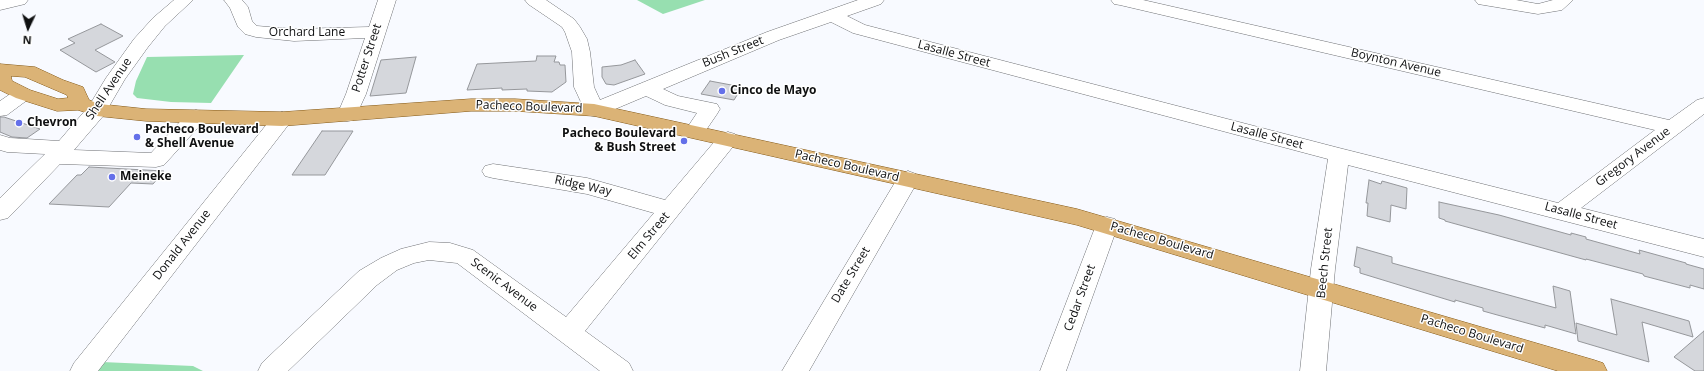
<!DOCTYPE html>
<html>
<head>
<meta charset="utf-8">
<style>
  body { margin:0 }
  #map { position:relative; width:1704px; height:371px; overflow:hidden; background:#f8faff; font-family:"Open Sans",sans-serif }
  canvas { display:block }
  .north { position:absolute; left:8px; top:8px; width:40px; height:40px; -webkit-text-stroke:3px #fff; paint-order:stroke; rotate:184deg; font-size:11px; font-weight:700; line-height:16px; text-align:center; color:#0f1011 }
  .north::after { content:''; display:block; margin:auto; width:14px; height:18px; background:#0f1011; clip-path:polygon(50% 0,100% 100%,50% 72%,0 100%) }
</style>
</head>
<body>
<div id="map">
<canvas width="1704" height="371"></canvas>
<div class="north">N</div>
</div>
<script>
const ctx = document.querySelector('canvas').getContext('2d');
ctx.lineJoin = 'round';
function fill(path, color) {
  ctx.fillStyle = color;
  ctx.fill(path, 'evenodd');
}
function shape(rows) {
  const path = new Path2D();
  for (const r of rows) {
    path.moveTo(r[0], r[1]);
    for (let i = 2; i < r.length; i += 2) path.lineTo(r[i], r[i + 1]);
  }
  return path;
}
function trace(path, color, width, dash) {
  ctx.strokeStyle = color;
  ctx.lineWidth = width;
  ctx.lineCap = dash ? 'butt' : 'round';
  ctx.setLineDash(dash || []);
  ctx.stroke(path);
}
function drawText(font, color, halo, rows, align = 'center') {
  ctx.font = font + ' "Open Sans",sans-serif';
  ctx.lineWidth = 3;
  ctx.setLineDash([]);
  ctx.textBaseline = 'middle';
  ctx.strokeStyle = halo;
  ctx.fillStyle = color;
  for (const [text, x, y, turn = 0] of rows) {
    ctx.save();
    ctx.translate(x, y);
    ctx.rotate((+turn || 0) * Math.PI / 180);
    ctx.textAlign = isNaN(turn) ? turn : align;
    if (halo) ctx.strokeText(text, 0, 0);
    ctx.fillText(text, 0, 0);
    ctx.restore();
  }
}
fill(shape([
  [637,0,705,0,663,14],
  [244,55,211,103,171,102,137,98,133,94,136,81,147,57],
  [102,362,193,366,203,371,95,371]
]), '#97dfb0');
const building = shape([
  [101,24,123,36,95,50,115,62,96,72,60,50,75,43,68,39,101,24],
  [537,56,556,56,554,62,559,62,560,65,565,65,566,82,552,92,527,91,527,89,502,90,502,88,467,90,477,64,536,61,537,56],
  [416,57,406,93,370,96,381,60,416,57],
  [635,60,645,74,614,85,606,84,602,77,602,67,621,65,635,60],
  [710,81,742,87,734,100,701,94,710,81],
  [0,117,4,117,40,129,27,138,12,137,0,132,0,117],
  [322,131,353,131,325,175,292,175,322,131],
  [89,167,164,171,153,184,131,183,109,207,49,204,77,175,81,175,89,167],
  [1369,180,1381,184,1382,181,1407,188,1406,209,1391,205,1390,222,1367,216,1368,203,1366,203,1369,180],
  [1439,202,1499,215,1571,235,1571,233,1586,237,1586,239,1640,254,1639,250,1686,263,1686,264,1704,269,1704,289,1690,285,1690,288,1644,276,1643,274,1586,259,1586,260,1445,221,1445,220,1439,218,1439,202],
  [1357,247,1392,257,1392,263,1556,308,1553,286,1570,291,1576,334,1545,325,1545,328,1501,316,1483,311,1483,308,1455,300,1455,302,1360,273,1360,268,1354,266,1357,247],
  [1611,299,1689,321,1693,337,1642,322,1649,362,1578,341,1576,323,1617,335,1611,299],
  [1704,331,1704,371,1695,371,1674,357,1704,331]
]);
fill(building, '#d5d7dc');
trace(building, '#95979b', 1);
const minor = shape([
  [0,0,28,0,25,4,0,10,0,0],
  [174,0,193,0,165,26,148,47,125,79,104,115,74,150,151,153,189,112,196,110,203,112,206,117,203,122,164,165,156,167,60,164,8,218,0,220,0,198,45,154,7,152,0,150,0,135,10,138,59,141,89,106,106,78,134,39,153,18,174,0],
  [224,0,242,0,248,7,252,21,257,26,294,29,369,27,378,0,396,0,366,94,354,120,347,121,340,120,337,115,346,94,365,38,294,41,256,37,245,34,238,27,230,8,224,0],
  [525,0,546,0,574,19,580,27,587,39,590,52,594,87,600,100,767,32,858,0,884,0,881,4,847,16,865,25,1339,148,1558,203,1655,130,1120,5,1114,4,1111,0,1143,0,1669,120,1697,100,1704,98,1704,114,1581,208,1704,239,1704,257,1348,165,1335,269,1326,371,1300,371,1311,269,1328,159,853,33,831,22,779,40,663,89,678,96,717,104,720,109,717,114,702,136,695,138,688,136,685,131,697,113,665,105,646,96,601,115,594,116,587,115,574,87,572,52,565,32,562,27,528,4,525,0],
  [1475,0,1516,0,1538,4,1553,0,1573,0,1562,10,1538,14,1478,4,1475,0],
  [23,88,30,90,33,94,30,98,7,115,0,116,0,101,16,90,23,88],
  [282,112,289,114,292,119,289,124,98,371,70,371,74,363,275,114,282,112],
  [728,132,735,134,738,139,735,144,585,331,629,363,633,371,600,371,457,263,429,260,414,263,397,270,377,285,288,371,258,371,262,363,359,271,381,258,401,249,429,242,450,243,473,250,566,317,654,213,587,194,493,178,485,176,482,171,485,166,493,164,587,178,665,200,721,134,728,132],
  [908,171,916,174,919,179,809,371,782,371,900,174,908,171],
  [1107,217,1115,219,1118,225,1066,371,1040,371,1096,225,1099,219,1107,217]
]);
const major = shape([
  [0,64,35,67,63,80,83,87,89,100,99,104,146,109,282,112,471,99,515,99,594,104,1077,209,1594,360,1603,363,1607,371,1558,371,1077,225,594,116,515,111,471,111,282,126,146,121,97,116,78,110,57,111,16,98,0,90,0,64],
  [11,76,25,77,67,95,68,98,58,99,30,90,12,81,11,76]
]);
trace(minor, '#6f7175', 1);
trace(major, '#845917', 1);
fill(minor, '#fff');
fill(major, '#dbb376');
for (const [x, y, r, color] of [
  [722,91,4,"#6470e9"],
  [19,123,4,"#6470e9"],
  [137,137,4,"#6470e9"],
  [684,141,4,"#6470e9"],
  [112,177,4,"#6470e9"]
]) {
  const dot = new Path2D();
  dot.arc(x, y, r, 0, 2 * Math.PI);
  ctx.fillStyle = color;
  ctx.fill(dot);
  trace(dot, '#fff', 1.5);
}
drawText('12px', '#0f1011', '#fff', [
  ["Orchard Lane",307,33],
  ["Bush Street",733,52,-22],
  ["Lasalle Street",954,54,15],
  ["Potter Street",367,58,-72],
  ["Boynton Avenue",1396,63,13],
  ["Shell Avenue",109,89,-56],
  ["Pacheco Boulevard",529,107,2],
  ["Lasalle Street",1267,136,15],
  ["Gregory Avenue",1633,157,-37],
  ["Pacheco Boulevard",847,166,13],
  ["Ridge Way",583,186,12],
  ["Lasalle Street",1581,216,15],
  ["Elm Street",649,236,-50],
  ["Pacheco Boulevard",1162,241,16],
  ["Donald Avenue",182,245,-52],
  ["Beech Street",1325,263,-84],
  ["Date Street",851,275,-59],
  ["Scenic Avenue",504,285,37],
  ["Cedar Street",1080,298,-70],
  ["Pacheco Boulevard",1472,334,17]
]);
drawText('bold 12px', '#0f1011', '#fff', [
  ["Cinco de Mayo",730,91],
  ["Chevron",27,123],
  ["Pacheco Boulevard",145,130],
  ["& Shell Avenue",145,144],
  ["Pacheco Boulevard",676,134,"right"],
  ["& Bush Street",676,148,"right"],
  ["Meineke",120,177]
], 'left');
</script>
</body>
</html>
